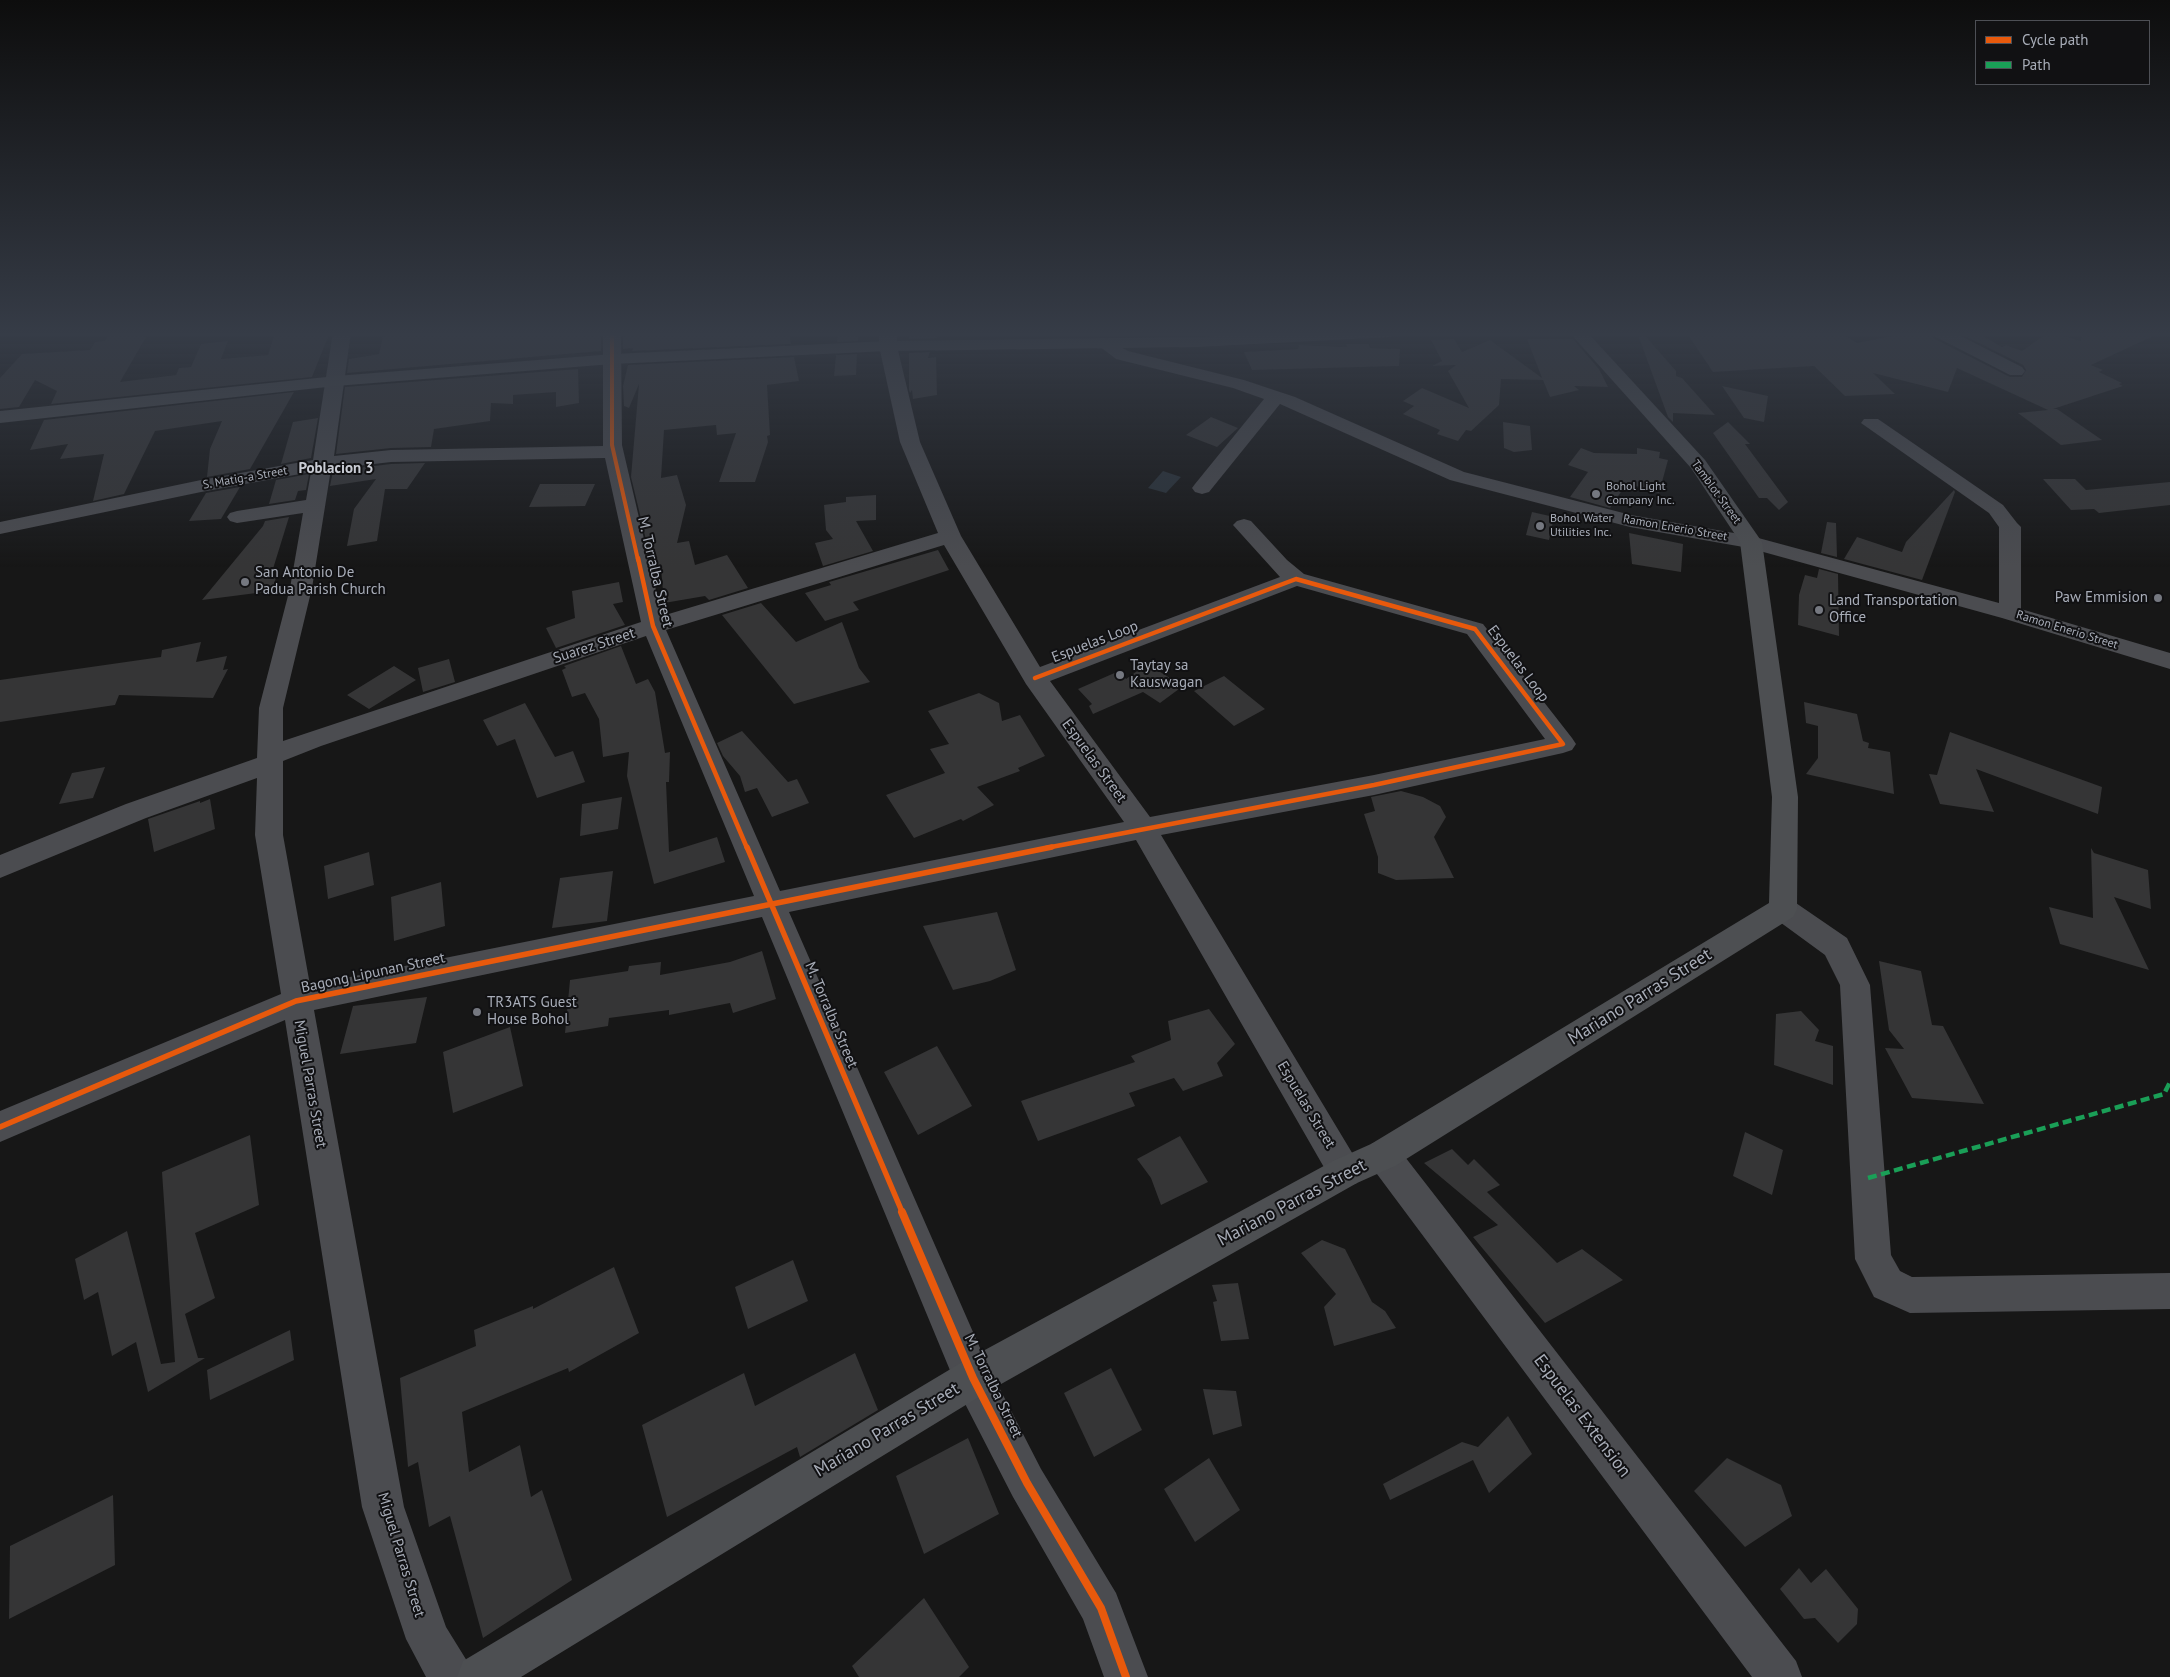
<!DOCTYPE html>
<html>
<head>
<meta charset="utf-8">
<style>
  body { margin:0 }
  #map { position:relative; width:2170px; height:1677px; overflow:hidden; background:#171717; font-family:"PT Sans",sans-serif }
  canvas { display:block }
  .legend { position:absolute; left:1975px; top:20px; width:175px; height:65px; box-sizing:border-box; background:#111113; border:1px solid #4d4f55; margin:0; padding:6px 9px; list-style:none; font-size:15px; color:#a8adb8 }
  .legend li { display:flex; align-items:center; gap:10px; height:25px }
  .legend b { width:25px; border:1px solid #4d4f55 }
</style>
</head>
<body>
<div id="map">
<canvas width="2170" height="1677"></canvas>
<ul class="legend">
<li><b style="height:6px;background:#e8590c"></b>Cycle path</li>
<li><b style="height:6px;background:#1a9f57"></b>Path</li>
</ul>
</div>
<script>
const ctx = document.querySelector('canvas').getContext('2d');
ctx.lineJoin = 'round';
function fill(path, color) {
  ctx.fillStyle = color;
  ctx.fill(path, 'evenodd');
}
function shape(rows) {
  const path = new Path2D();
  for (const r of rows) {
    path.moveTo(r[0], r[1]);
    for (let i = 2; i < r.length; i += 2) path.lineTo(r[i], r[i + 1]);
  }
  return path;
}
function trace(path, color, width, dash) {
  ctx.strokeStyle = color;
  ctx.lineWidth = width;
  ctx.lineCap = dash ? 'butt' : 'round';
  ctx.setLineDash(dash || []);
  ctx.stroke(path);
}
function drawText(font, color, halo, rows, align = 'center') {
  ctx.font = font + ' "PT Sans",sans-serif';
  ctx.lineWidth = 4;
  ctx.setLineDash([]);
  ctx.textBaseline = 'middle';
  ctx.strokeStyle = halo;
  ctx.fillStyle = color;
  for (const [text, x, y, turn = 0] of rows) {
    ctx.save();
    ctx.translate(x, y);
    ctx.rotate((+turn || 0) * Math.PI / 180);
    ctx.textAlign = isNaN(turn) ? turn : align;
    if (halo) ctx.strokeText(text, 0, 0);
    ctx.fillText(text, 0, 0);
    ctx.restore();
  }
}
fill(shape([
  [1163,471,1181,477,1166,493,1148,488]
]), '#2a3239');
fill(shape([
  [110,332,149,332,120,382,176,375,179,368,191,367,201,344,228,341,221,359,268,355,274,336,295,332,330,332,312,377,51,404,57,391,35,380,19,407,0,409,0,378,22,354,90,350,95,342,105,341],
  [384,332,601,332,601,351,347,373,349,359,379,354],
  [623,332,789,332,791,344,632,351,633,348,623,349],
  [838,332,858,332,858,341,837,342],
  [909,332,940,332,937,338,909,339],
  [1637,332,1642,332,1676,371,1676,376,1682,378,1715,415,1673,413,1673,422,1668,417],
  [1686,332,1723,332,1725,336,1750,332,1839,332,1857,343,1913,332,1929,332,1933,338,2010,377,2022,377,2026,370,2023,365,1957,332,1976,332,2002,347,2006,345,2022,351,2049,332,2081,341,2082,332,2162,332,2091,365,2103,370,2099,372,2122,383,2119,384,2123,386,2053,409,2057,409,2102,440,2061,445,2018,413,2048,410,1957,368,1948,392,1873,373,1895,394,1845,396,1814,366,1713,372],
  [1454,339,1462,352,1490,340,1542,378,1527,339,1573,339,1599,369,1608,387,1574,386,1579,390,1550,397,1543,380,1501,379,1499,405,1471,431,1466,430,1458,441,1437,434,1440,430,1403,414,1414,406,1403,401,1422,388,1469,408,1448,371,1456,365,1432,366,1442,361,1431,340],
  [1346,344,1369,344,1370,348,1400,349,1399,366,1252,370,1244,352,1298,349,1299,345,1347,347],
  [930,352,928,358,936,357,937,395,913,399,912,390,910,393,909,390,909,353],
  [857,354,856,375,834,376,836,355],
  [794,357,799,381,767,385,770,435,767,436,768,442,755,482,719,482,736,433,717,435,716,425,664,430,661,478,677,475,686,505,677,543,689,541,695,565,727,555,748,588,709,600,705,596,664,603,661,567,653,569,631,477,639,384,629,408,624,406,623,386,628,365],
  [578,369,579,403,556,407,556,392,513,395,513,404,491,403,490,421,434,429,431,447,391,448,336,454,345,387],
  [1722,386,1768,396,1764,422,1744,418],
  [294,392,250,469,207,477,210,449,222,421,155,431,124,494,93,501,104,454,60,459,68,444,30,450,44,420],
  [1211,417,1238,428,1217,447,1186,435],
  [318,418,311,458,281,464,293,422],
  [1503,422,1530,426,1532,450,1514,452,1504,448],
  [1728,422,1750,444,1745,444,1788,502,1779,510,1767,498,1759,498,1713,433],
  [1581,448,1594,453,1637,454,1637,448,1660,452,1659,458,1668,460,1659,493,1627,483,1610,508,1570,497,1588,472,1568,465],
  [425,463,407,489,385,489,377,541,347,546,354,509,376,479,330,486,333,471,391,464],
  [309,474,306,490,298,491,295,500,269,504,276,480],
  [2043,479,2075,479,2086,490,2170,482,2170,505,2099,513,2094,509,2071,510],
  [540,484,595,484,585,506,529,507],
  [240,487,221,519,189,521,206,493],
  [1954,490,1955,492,1922,580,1844,559,1857,537,1902,552,1906,542],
  [876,495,876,520,856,521,873,551,823,566,815,543,833,539,826,530,824,505,846,502,846,497],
  [1532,512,1554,517,1549,540,1526,535],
  [289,517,272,572,278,571,272,591,202,600,263,526,265,521],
  [1827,522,1836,523,1837,557,1821,553],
  [1629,533,1683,544,1681,572,1632,564],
  [938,550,949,570,853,602,859,610,825,621,805,593,831,585,829,582],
  [1819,569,1838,574,1839,636,1798,625,1799,595,1805,575,1817,578],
  [619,582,623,602,613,604,625,625,556,648,546,628,575,618,572,591],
  [761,603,796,642,842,622,859,668,870,682,794,704,722,615],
  [201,642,196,662,227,656,223,670,228,669,213,698,119,695,115,705,0,722,0,680,161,657,162,650],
  [621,646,636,684,648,679,655,692,665,753,670,752,669,782,666,782,669,852,717,837,725,862,654,884,627,776,629,752,603,757,599,719,585,693,572,697,562,670,566,668,564,666],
  [449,659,455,682,423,692,418,668],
  [1147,664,1183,686,1160,703,1143,692,1093,714,1089,706,1092,704,1078,689,1119,671,1126,679],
  [394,666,416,680,369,709,347,695],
  [1224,676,1265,709,1234,726,1194,691],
  [979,693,999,703,1002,721,1020,715,1045,756,1018,768,1020,771,977,787,994,805,963,821,961,819,914,838,886,795,945,773,930,749,949,744,928,711],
  [1804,702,1857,714,1863,741,1869,743,1868,748,1890,752,1894,794,1806,774,1818,758,1818,726,1806,723],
  [525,703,555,757,573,751,585,782,537,798,515,739,497,746,483,720],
  [742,731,788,782,797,779,809,803,772,817,757,788,745,792,740,776,723,756,717,743],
  [1950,732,2102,787,2098,814,1976,769,1994,812,1940,804,1929,774,1937,775],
  [105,767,93,798,59,804,72,773],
  [1401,791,1423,797,1440,806,1446,817,1434,837,1454,878,1396,880,1378,873,1378,857,1364,814,1375,811,1371,797],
  [622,797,618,829,580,836,582,804],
  [210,799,215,829,154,852,148,819,200,801,200,803],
  [2091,848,2094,853,2148,870,2151,909,2114,897,2149,970,2060,944,2049,907,2093,918],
  [369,852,374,885,328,899,324,866],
  [613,871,607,921,552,928,560,878],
  [441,882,445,926,394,941,391,897],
  [997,912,1016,970,990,981,953,990,923,926],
  [762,951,776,999,733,1013,730,1003,669,1015,669,1010,609,1018,608,1026,565,1033,570,980,628,971,629,966,661,962,660,975,730,962],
  [1879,961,1921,971,1932,1025,1943,1026,1984,1104,1912,1098,1885,1048,1904,1049,1889,1030],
  [427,997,416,1043,340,1054,353,1006],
  [1209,1009,1235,1044,1217,1063,1223,1076,1183,1091,1174,1078,1129,1093,1135,1106,1038,1141,1021,1101,1135,1062,1131,1056,1171,1040,1168,1021],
  [1801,1011,1819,1030,1815,1041,1833,1046,1833,1085,1774,1065,1776,1014],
  [510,1027,523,1086,453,1113,443,1052],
  [937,1046,972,1106,918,1135,884,1072],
  [1745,1132,1783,1150,1772,1195,1733,1176],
  [250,1135,259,1205,195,1233,215,1298,185,1314,198,1358,205,1358,148,1392,136,1342,112,1356,98,1292,84,1300,75,1259,127,1231,161,1364,175,1362,162,1172],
  [1180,1136,1208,1182,1161,1205,1151,1178,1137,1159],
  [1452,1149,1468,1165,1474,1159,1500,1185,1487,1192,1557,1263,1582,1249,1623,1280,1545,1323,1473,1237,1498,1225,1424,1163],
  [1322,1240,1345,1249,1372,1302,1385,1311,1396,1328,1334,1346,1324,1307,1336,1294,1301,1253],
  [793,1260,808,1301,748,1329,735,1287],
  [614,1267,639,1333,569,1372,568,1368,462,1412,469,1472,520,1445,531,1497,542,1490,572,1580,483,1638,450,1516,429,1527,418,1462,408,1467,400,1378,476,1346,474,1330,533,1306,533,1309],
  [1238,1283,1249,1339,1221,1341,1213,1302,1217,1301,1212,1285],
  [290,1330,294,1360,210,1400,207,1370],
  [855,1353,878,1410,800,1457,797,1447,667,1517,642,1425,744,1373,755,1406],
  [1111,1368,1142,1430,1094,1457,1064,1393],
  [1203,1389,1236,1391,1242,1426,1213,1435],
  [1508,1416,1532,1454,1489,1493,1473,1460,1390,1500,1383,1484,1462,1442,1478,1447],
  [968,1438,999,1514,924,1554,896,1476],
  [1209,1458,1240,1510,1195,1542,1164,1489],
  [1727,1458,1781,1485,1792,1516,1745,1547,1694,1491],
  [113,1495,115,1565,9,1619,10,1546],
  [1799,1568,1811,1583,1826,1569,1858,1609,1857,1624,1838,1643,1815,1618,1804,1619,1780,1589],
  [924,1598,969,1667,959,1677,859,1677,852,1666]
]), '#353536');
fill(shape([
  [333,332,351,332,334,456,391,450,603,446,603,332,621,332,622,445,662,616,938,533,900,442,879,346,879,332,897,332,897,346,920,442,961,536,1040,667,1280,577,1233,525,1237,521,1244,519,1251,521,1287,560,1304,574,1483,624,1572,738,1576,744,1572,750,1563,753,1374,795,1161,835,1357,1161,1362,1172,1357,1183,1345,1188,1333,1183,1136,840,789,912,987,1364,1041,1469,1116,1593,1148,1677,1104,1677,1083,1619,1013,1497,959,1392,762,917,314,1010,404,1507,446,1627,467,1661,473,1677,426,1677,406,1639,362,1507,285,1020,0,1142,0,1111,281,994,255,835,257,778,146,818,0,878,0,855,126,804,257,758,259,708,290,588,303,513,237,523,230,521,227,517,230,513,237,511,306,500,311,472,201,492,0,534,0,522,201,480,313,460,333,332],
  [605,458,641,622,283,741,283,708,312,588,331,469,391,462,605,458],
  [944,545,1026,684,1124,822,780,891,666,630,944,545],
  [1297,586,1467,634,1545,739,1374,775,1150,817,1050,681,1297,586],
  [646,636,754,896,310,985,283,835,283,761,321,746,646,636],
  [1931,332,1953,332,2022,367,2025,371,2022,375,2010,375,1934,336,1931,332],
  [1104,338,1128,351,1244,380,1295,397,1464,472,1631,515,1751,536,1999,603,1999,527,1989,513,1861,423,1864,419,1878,419,2003,505,2017,523,2021,527,2021,609,2170,653,2170,669,2002,618,1749,548,1630,527,1450,480,1280,404,1209,492,1202,494,1195,492,1192,488,1195,484,1264,399,1233,388,1116,359,1095,343,1098,339,1104,338],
  [1783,898,1793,901,1847,938,1870,985,1891,1255,1900,1271,1912,1277,2170,1273,2170,1309,1910,1313,1874,1297,1855,1259,1840,985,1825,955,1773,917,1769,909,1773,901,1783,898],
  [1383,1139,1395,1144,1796,1661,1802,1677,1752,1677,1371,1166,1366,1155,1371,1144,1383,1139]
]), '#4b4c50');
fill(shape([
  [1290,332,1398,332,1395,336,1389,337,1199,347,888,351,613,364,336,386,0,423,0,411,336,376,613,354,888,341,1199,337,1290,332],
  [1569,332,1587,332,1705,460,1762,542,1798,797,1797,909,1793,917,1395,1166,1357,1183,987,1392,521,1677,457,1677,463,1661,959,1364,1333,1161,1371,1144,1769,903,1772,797,1740,542,1691,468,1569,332]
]), '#4d4f52');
trace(shape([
  [1868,1178,2164,1094,2170,1082]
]), '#1a9f57', 4.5, [9, 4.5]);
trace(shape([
  [612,332,612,445,638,560]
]), '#e8590c', 4);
trace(shape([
  [638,558,653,626,747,848],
  [1035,678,1296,579,1475,629,1563,744,1374,785,1046,848]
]), '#e8590c', 4.5);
trace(shape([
  [747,847,903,1214],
  [0,1127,296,1001,1052,847]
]), '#e8590c', 5.5);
trace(shape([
  [902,1212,973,1378,1027,1483,1101,1608,1126,1677]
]), '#e8590c', 8);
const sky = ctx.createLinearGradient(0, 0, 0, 567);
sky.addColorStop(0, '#0d0d0d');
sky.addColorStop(0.59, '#363c47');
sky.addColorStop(1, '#363c4700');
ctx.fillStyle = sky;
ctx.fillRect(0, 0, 2170, 567);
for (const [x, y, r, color] of [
  [1596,494,5,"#757880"],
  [1540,526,5,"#757880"],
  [245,582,5,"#757880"],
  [2158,598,5,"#757880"],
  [1819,610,5,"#757880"],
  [1120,675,5,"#757880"],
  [477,1012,5,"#757880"]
]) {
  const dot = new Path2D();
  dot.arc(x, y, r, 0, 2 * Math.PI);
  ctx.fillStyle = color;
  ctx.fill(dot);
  trace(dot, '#111113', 2);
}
drawText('12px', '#a8adb8', '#111113', [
  ["S. Matig-a Street",245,478,-10],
  ["Tamblot Street",1716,492,54],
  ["Ramon Enerio Street",1675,528,10],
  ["Ramon Enerio Street",2067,630,17]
]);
drawText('12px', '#a8adb8', '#111113', [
  ["Bohol Light",1606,487],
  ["Company Inc.",1606,501],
  ["Bohol Water",1550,519],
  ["Utilities Inc.",1550,533]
], 'left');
drawText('bold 15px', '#c9ccd4', '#111113', [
  ["Poblacion 3",336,469]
]);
drawText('15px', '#a8adb8', '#111113', [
  ["M. Torralba Street",655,572,77],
  ["Espuelas Loop",1095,642,-21],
  ["Suarez Street",594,646,-18],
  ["Espuelas Loop",1518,664,53],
  ["Espuelas Street",1094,761,54],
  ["Bagong Lipunan Street",373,973,-12],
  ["M. Torralba Street",831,1015,67],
  ["Miguel Parras Street",310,1084,80],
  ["Espuelas Street",1306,1105,59],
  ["M. Torralba Street",993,1386,64],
  ["Miguel Parras Street",401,1555,73]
]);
drawText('15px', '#a8adb8', '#111113', [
  ["San Antonio De",255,573],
  ["Padua Parish Church",255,590],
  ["Paw Emmision",2148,598,"right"],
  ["Land Transportation",1829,601],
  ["Office",1829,618],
  ["Taytay sa",1130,666],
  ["Kauswagan",1130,683],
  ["TR3ATS Guest",487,1003],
  ["House Bohol",487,1020]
], 'left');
drawText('18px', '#a8adb8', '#111113', [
  ["Mariano Parras Street",1640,997,-32],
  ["Mariano Parras Street",1292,1203,-28],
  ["Espuelas Extension",1582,1416,53],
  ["Mariano Parras Street",887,1430,-31]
]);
</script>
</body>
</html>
